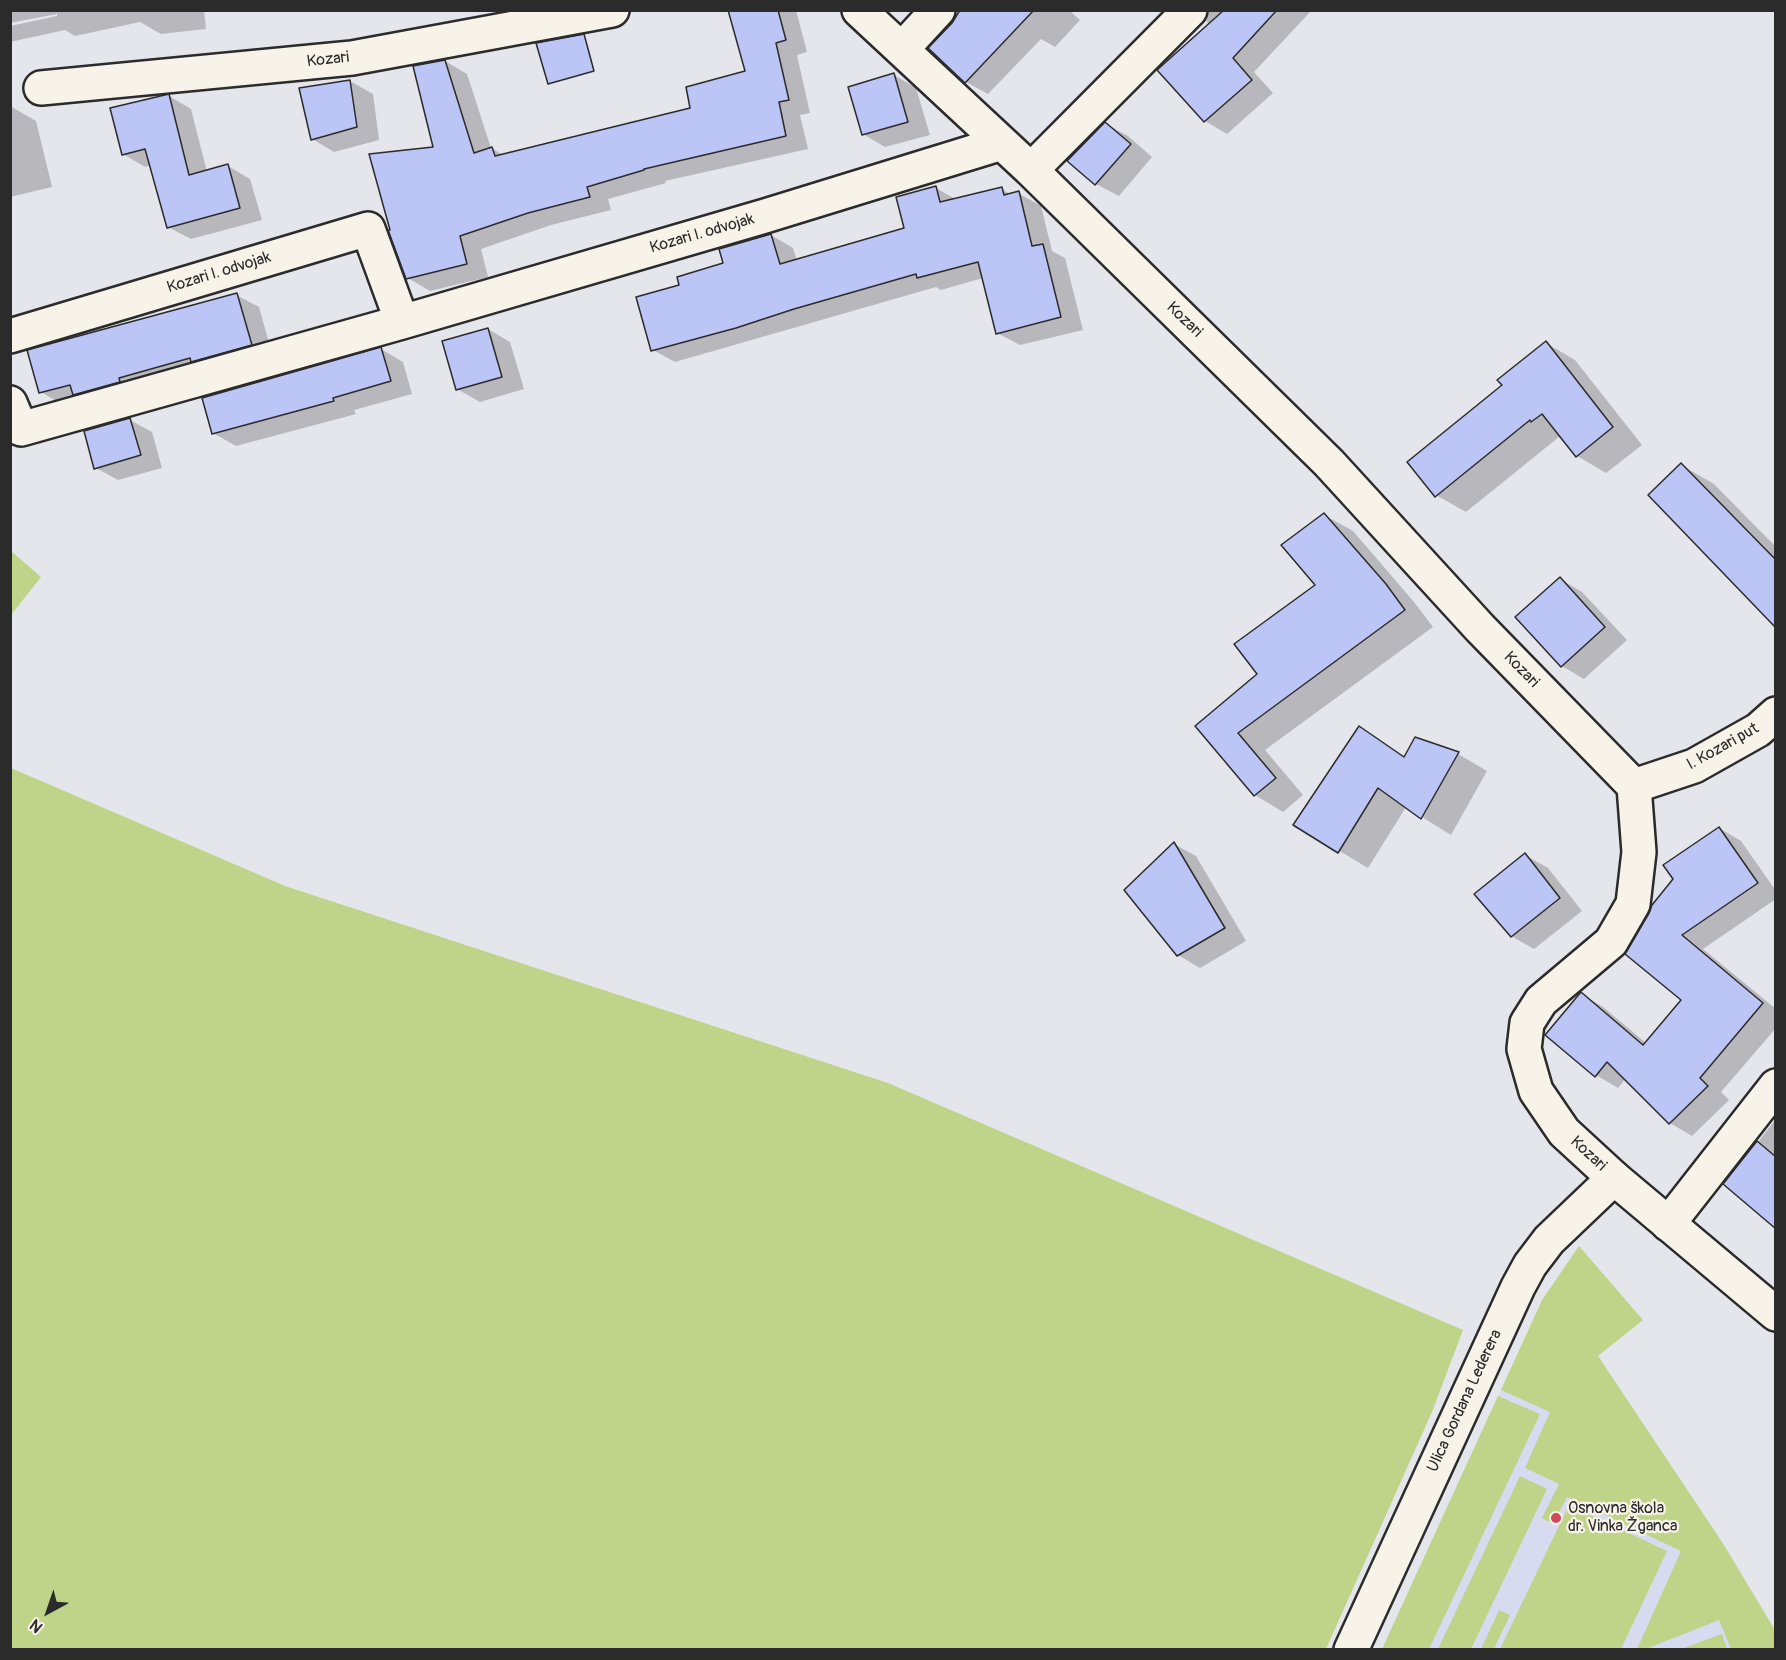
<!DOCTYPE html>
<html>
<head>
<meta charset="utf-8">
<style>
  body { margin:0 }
  #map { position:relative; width:1786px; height:1660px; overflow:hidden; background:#e5e5ec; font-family:Pangolin,sans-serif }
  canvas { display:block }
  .frame { position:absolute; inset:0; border:12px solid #2b2b2b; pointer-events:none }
  .north { position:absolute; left:18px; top:1582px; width:60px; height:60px; -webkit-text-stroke:4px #f7f3e8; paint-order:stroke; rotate:220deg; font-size:16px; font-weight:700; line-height:24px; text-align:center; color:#2b2b2b }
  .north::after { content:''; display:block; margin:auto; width:21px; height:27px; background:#2b2b2b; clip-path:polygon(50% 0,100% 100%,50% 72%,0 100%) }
</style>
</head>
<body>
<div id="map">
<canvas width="1786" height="1660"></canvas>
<div class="frame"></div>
<div class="north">N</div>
</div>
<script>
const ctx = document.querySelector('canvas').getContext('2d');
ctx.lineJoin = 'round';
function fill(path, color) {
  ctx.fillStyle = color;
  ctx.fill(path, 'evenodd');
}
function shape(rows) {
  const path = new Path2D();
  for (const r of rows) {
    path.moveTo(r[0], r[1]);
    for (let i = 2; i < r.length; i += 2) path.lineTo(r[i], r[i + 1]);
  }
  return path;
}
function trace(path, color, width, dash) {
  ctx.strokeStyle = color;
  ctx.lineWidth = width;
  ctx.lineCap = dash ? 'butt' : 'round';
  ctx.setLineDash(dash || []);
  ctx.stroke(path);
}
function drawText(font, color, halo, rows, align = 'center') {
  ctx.font = font + ' Pangolin,sans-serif';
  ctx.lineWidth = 4.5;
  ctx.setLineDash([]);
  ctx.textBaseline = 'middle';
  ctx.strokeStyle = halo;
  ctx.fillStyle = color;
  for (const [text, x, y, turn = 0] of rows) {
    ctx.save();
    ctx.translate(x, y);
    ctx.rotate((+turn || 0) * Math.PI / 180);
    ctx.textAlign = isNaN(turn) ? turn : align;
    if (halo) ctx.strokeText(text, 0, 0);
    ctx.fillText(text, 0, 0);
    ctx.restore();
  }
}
fill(shape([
  [1515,1359,1638,1475,1745,1650,1382,1650]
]), '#d8dbef');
fill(shape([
  [11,551,41,577,11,615,10,551],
  [11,768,285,886,888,1083,1463,1330,1432,1412,1326,1649,11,1649],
  [1579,1246,1643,1320,1598,1356,1724,1545,1775,1630,1775,1649,1731,1649,1719,1620,1646,1649,1637,1649,1681,1551,1567,1497,1553,1524,1542,1518,1559,1484,1525,1468,1550,1412,1501,1390,1542,1300],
  [1498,1396,1540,1414,1429,1649,1382,1649],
  [1520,1476,1547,1489,1471,1649,1438,1649],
  [1569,1505,1667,1551,1621,1649,1500,1649],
  [1499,1610,1510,1615,1494,1649,1481,1649],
  [1722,1634,1727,1649,1681,1649]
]), '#bfd489');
fill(shape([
  [10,10,204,10,206,29,161,34,140,22,75,36,65,30,10,42,10,26,57,16,57,14,10,23],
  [729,10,796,10,807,52,797,55,810,113,800,115,808,149,665,181,666,183,608,199,611,210,551,225,481,249,488,277,430,291,408,278,435,148,445,61,467,74,491,148,503,155,692,109,747,72],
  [962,10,1074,10,1072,13,1080,20,1055,47,1041,39,988,94,966,82,953,24],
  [1210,10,1311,11,1254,72,1273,93,1227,134,1205,121,1159,70,1210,25,1206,21],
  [894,75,916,88,930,135,885,147,863,134],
  [350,81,373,94,379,140,334,152,312,139],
  [169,96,191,109,207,172,228,166,250,179,262,220,191,239,168,227,151,165,145,167,123,154],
  [10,106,36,121,52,187,10,197],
  [1106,124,1128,136,1152,157,1119,196,1096,184,1069,161],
  [936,188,957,200,1001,189,1012,195,1018,193,1041,206,1052,251,1065,258,1083,330,1020,345,997,333,983,278,941,290,936,287,675,362,653,350,725,264,771,235,793,248,797,261,906,229],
  [236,295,259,307,273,357,63,405,41,392],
  [488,329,510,342,524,389,480,402,457,389],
  [1546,343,1575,360,1642,445,1606,473,1577,456,1559,437,1466,512,1436,495,1504,385],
  [381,349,403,362,412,394,354,410,356,414,236,446,213,433],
  [130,420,152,432,162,468,118,480,96,468],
  [1681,465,1714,484,1776,547,1776,625],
  [1324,515,1353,531,1414,602,1433,627,1265,750,1303,795,1283,812,1255,795,1197,726,1259,675,1317,585],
  [1560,579,1582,592,1627,640,1584,679,1562,666,1517,618],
  [1359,728,1406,757,1416,738,1458,754,1487,771,1451,835,1406,807,1368,868,1296,825],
  [1719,828,1741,841,1776,891,1776,899,1703,949,1776,1009,1776,1028,1721,1092,1729,1100,1692,1136,1670,1123,1626,1078,1618,1088,1596,1075,1581,994,1603,1007,1646,1043,1683,1000,1627,954],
  [1174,844,1196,856,1246,941,1200,968,1178,955],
  [1525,855,1548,868,1582,911,1534,949,1511,936],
  [1776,1119,1776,1225,1725,1184]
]), '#0003');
const building = shape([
  [728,10,778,10,786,40,776,43,789,100,779,102,786,136,644,169,644,170,587,187,590,197,528,213,460,236,467,264,406,279,388,230,390,230,369,154,433,147,413,66,445,60,474,153,492,147,495,156,690,108,686,87,745,71,728,10],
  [960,10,1034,10,965,83,928,48,952,23,960,10],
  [1224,10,1277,10,1233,58,1252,80,1204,122,1157,70,1224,10],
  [584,34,594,71,548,84,536,43,584,34],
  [894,73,908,122,862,135,848,87,894,73],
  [350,80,357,127,311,140,299,88,350,80],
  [169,94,189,175,228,164,240,208,167,228,145,149,122,155,110,108,169,94],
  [1105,122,1131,144,1095,185,1067,161,1105,122],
  [936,186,940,202,1002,187,1004,195,1019,191,1032,246,1043,244,1061,317,996,334,978,262,917,278,916,274,794,309,736,328,651,351,636,297,679,285,677,277,723,263,719,249,771,234,780,264,904,228,896,197,936,186],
  [237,293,252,345,191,362,190,358,119,378,120,382,73,395,70,385,39,393,27,350,237,293],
  [488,328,502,377,456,390,442,341,488,328],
  [1546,341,1613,427,1576,457,1542,414,1531,422,1530,420,1435,497,1407,462,1502,385,1497,380,1546,341],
  [381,347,391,381,333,398,334,401,212,434,202,398,381,347],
  [130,418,141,455,94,469,84,431,130,418],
  [1681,463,1776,560,1776,628,1648,495,1681,463],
  [1324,513,1386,584,1405,610,1238,733,1276,778,1254,796,1195,726,1257,674,1234,644,1315,585,1281,545,1324,513],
  [1560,577,1605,627,1561,667,1515,617,1560,577],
  [1359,726,1404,757,1415,737,1459,752,1421,819,1378,788,1338,853,1293,825,1359,726],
  [1719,827,1758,883,1682,935,1763,1003,1700,1078,1708,1086,1669,1124,1607,1062,1595,1077,1545,1035,1581,992,1643,1045,1681,1000,1625,954,1649,913,1652,905,1673,879,1663,865,1719,827],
  [1174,842,1225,928,1177,956,1124,890,1174,842],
  [1525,853,1560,898,1511,937,1474,894,1525,853],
  [1757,1141,1776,1157,1776,1229,1723,1184,1757,1141]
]);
fill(building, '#bbc5f6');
trace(building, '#2b2b2b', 1.5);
const street = shape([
  [859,10,1031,170,1329,463,1480,628,1634,786,1639,852,1633,904,1611,942,1541,1001,1527,1023,1524,1049,1536,1091,1564,1132,1614,1178],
  [902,49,938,10],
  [41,88,352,58,612,10],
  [1031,170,1190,10],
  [10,336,368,229,402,322],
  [10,403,21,429,402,322,765,216,1002,143],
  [1634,786,1694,766,1758,730,1776,714],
  [1668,1224,1776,1086]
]);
const secondary = shape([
  [1351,1650,1518,1287,1530,1265,1549,1240,1614,1178,1776,1314]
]);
trace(street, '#2b2b2b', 38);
trace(secondary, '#2b2b2b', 38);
trace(street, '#f7f3e8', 33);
trace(secondary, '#f7f3e8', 33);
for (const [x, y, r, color] of [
  [1556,1518,6,"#d1495b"]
]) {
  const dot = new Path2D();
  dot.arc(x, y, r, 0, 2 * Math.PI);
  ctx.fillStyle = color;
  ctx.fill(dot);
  trace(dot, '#f7f3e8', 2);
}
drawText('16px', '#2b2b2b', '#f7f3e8', [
  ["Kozari",328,60,-6],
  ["Kozari I. odvojak",702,234,-16],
  ["Kozari I. odvojak",219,273,-17],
  ["Kozari",1184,320,44],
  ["Kozari",1521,670,46],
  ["I. Kozari put",1723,747,-29],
  ["Kozari",1588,1154,43],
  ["Ulica Gordana Lederera",1465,1401,-65]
]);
drawText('16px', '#2b2b2b', '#f7f3e8', [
  ["Osnovna škola",1568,1509],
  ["dr. Vinka Žganca",1568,1527]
], 'left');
</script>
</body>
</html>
